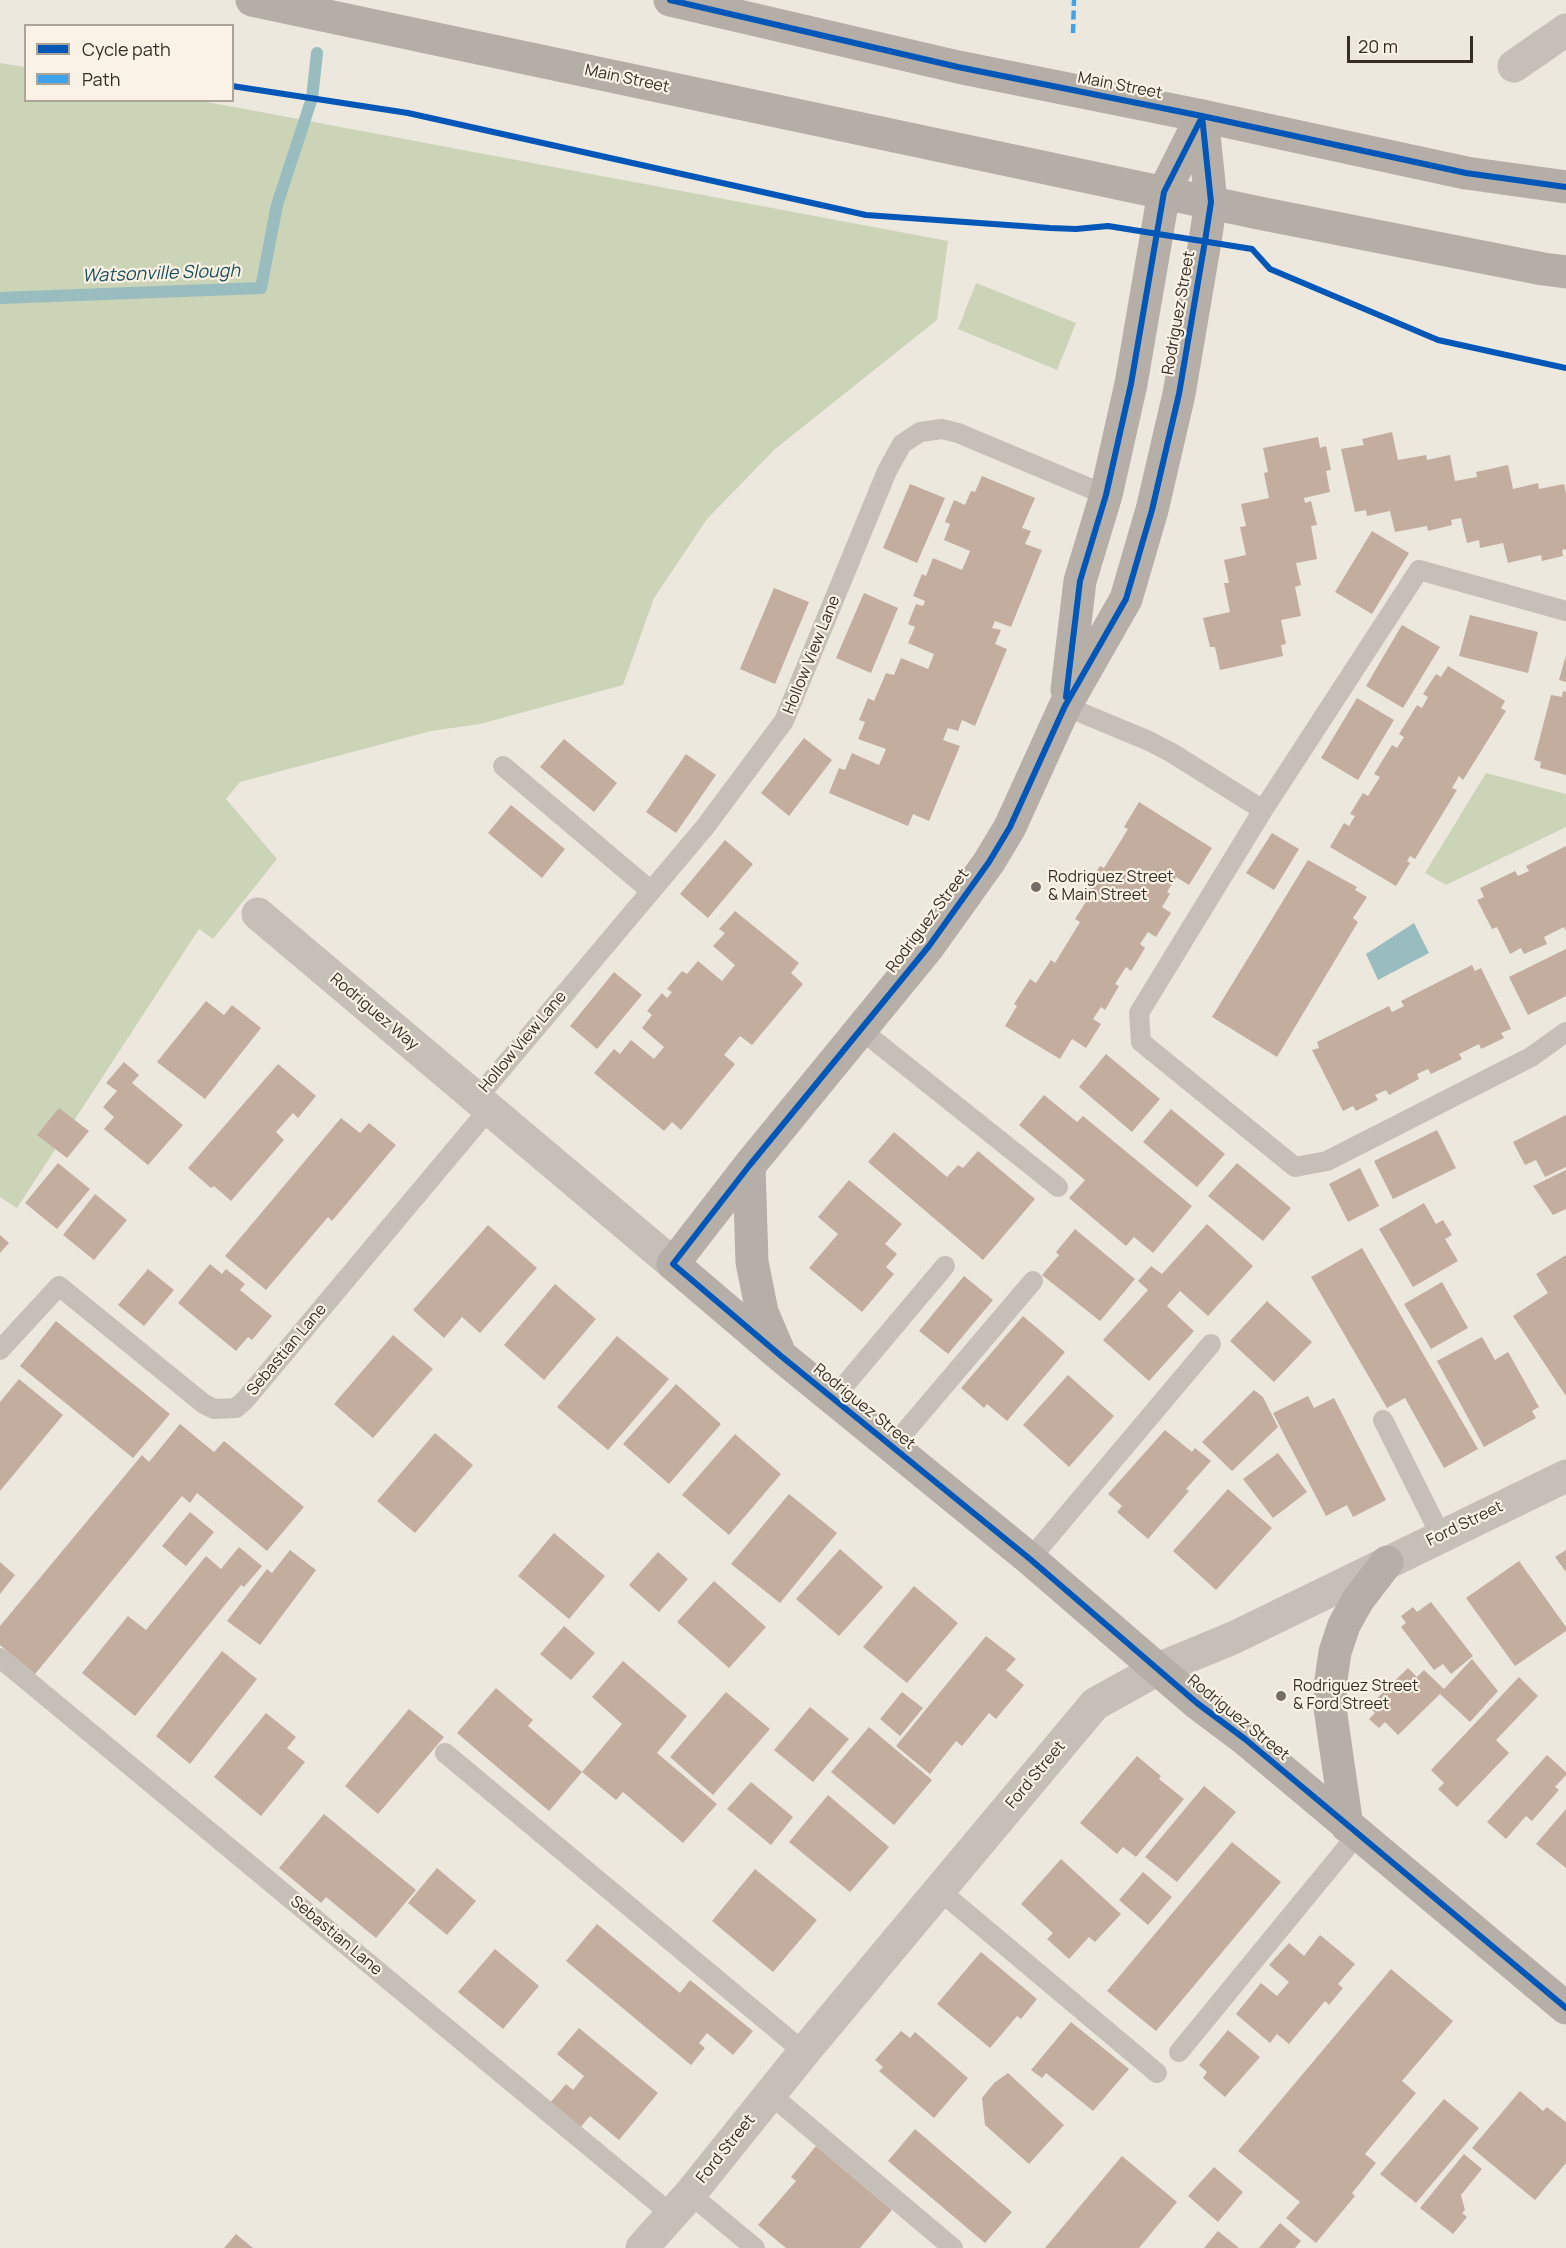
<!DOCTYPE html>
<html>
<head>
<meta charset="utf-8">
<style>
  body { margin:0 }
  #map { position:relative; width:1566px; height:2248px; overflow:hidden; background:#ede8de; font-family:Manrope,sans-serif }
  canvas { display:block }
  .legend { position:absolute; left:24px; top:24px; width:210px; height:78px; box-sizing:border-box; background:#faf2e5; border:2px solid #aca399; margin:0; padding:8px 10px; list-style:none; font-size:18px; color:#362d26 }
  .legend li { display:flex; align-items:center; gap:12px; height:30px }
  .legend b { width:30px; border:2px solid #aca399 }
  .scale { position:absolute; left:1347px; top:36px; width:126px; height:27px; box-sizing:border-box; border:3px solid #362d26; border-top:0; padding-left:8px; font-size:18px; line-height:21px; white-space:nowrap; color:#362d26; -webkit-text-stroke:4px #faf2e5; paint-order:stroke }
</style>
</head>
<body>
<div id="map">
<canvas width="1566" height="2248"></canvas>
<ul class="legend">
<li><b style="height:8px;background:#0057b8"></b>Cycle path</li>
<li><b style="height:8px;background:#3fa3eb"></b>Path</li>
</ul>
<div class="scale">20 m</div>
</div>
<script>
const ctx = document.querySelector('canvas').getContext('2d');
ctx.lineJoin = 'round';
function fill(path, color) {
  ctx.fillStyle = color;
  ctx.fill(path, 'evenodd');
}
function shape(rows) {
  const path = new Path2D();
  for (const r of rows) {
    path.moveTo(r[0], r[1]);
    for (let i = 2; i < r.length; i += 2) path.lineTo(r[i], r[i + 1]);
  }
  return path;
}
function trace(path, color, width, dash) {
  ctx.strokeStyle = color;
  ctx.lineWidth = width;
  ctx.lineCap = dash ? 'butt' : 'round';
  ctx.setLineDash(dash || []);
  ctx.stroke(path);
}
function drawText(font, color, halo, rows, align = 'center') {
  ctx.font = font + ' Manrope,sans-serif';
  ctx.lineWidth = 4.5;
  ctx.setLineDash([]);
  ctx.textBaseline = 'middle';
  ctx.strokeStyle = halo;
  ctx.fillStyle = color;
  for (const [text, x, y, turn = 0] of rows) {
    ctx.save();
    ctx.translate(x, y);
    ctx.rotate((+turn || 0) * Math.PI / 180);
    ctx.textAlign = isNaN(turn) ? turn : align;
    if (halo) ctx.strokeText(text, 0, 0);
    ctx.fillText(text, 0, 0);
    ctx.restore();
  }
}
fill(shape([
  [0,63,25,67,26,100,202,101,948,241,937,320,775,449,707,519,654,598,623,685,480,724,431,731,240,782,226,799,277,859,213,939,199,929,17,1208,0,1197],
  [976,283,1076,323,1057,370,958,329],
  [1486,773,1566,794,1566,827,1446,885,1425,873]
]), '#cbd4b7');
fill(shape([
  [1414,923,1429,953,1378,980,1366,954]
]), '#99bcbf');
trace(shape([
  [0,298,261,288,277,205,312,98,317,53]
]), '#99bcbf', 12);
fill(shape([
  [1392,432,1398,460,1426,455,1427,460,1450,455,1455,481,1477,477,1476,472,1508,465,1513,489,1538,483,1539,489,1564,484,1566,494,1566,549,1562,550,1563,556,1542,561,1541,555,1508,563,1503,543,1480,548,1479,540,1467,543,1461,518,1451,520,1452,525,1428,531,1427,526,1395,532,1390,511,1367,516,1366,510,1355,512,1341,449,1364,445,1362,439],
  [1318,437,1320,448,1326,446,1331,470,1326,471,1330,492,1304,498,1305,503,1311,501,1317,525,1311,526,1317,559,1296,563,1301,585,1295,587,1301,616,1281,620,1286,644,1281,645,1283,656,1220,670,1215,647,1210,647,1203,618,1230,612,1224,583,1229,583,1224,560,1246,555,1240,527,1246,526,1241,504,1269,498,1264,473,1268,472,1263,448],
  [982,476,1035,498,1022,528,1031,531,1025,544,1042,550,1011,627,995,621,992,628,1001,630,995,644,1007,649,975,726,962,720,958,731,948,728,943,740,960,746,929,821,913,814,908,826,829,793,839,768,845,770,852,753,879,765,886,749,858,739,865,722,859,720,868,698,874,701,886,673,894,675,901,658,928,669,934,654,908,643,915,627,908,624,916,604,923,606,925,601,913,596,922,574,926,576,933,558,962,570,970,551,944,540,950,524,945,522,954,500,965,505,971,491,975,492],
  [910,484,945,498,917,563,883,548],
  [1372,531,1409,553,1372,614,1335,592],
  [774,588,809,602,775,684,740,669],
  [864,593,898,608,871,673,836,658],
  [1470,615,1538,632,1528,673,1459,656],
  [1402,625,1440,647,1403,708,1366,686],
  [1566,655,1566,682,1559,680],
  [1448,666,1505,701,1501,708,1506,711,1463,780,1459,776,1452,788,1457,790,1415,859,1410,856,1407,861,1410,863,1396,886,1330,847,1344,823,1349,826,1355,816,1350,814,1363,793,1368,796,1380,777,1374,774,1392,745,1397,748,1404,737,1399,734,1417,705,1422,708,1428,697,1423,694,1436,674,1441,677],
  [1563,691,1566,692,1566,775,1540,768,1541,762,1534,760,1551,695,1562,697],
  [1357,698,1394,720,1358,780,1321,758],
  [804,738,832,760,789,816,761,793],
  [564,739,617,783,594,812,540,767],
  [686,754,716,775,676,833,646,812],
  [1139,802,1212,848,1189,885,1176,877,1167,892,1170,894,1162,907,1171,913,1156,937,1148,932,1140,944,1145,948,1131,971,1126,967,1115,984,1119,986,1105,1010,1101,1007,1093,1019,1101,1024,1086,1048,1072,1039,1060,1059,1005,1026,1017,1006,1014,1004,1030,979,1036,983,1051,960,1055,963,1080,922,1075,919,1091,894,1084,890,1100,866,1104,868,1128,829,1124,827],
  [511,805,565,849,542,878,488,833],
  [1272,833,1299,849,1274,890,1246,873],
  [725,840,753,864,708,918,680,894],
  [1566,846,1566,931,1564,927,1544,937,1547,944,1524,954,1521,948,1510,954,1497,927,1492,929,1477,900,1484,897,1480,888,1515,871,1518,876,1529,871,1526,866],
  [1308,860,1357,887,1355,890,1367,897,1353,918,1358,922,1277,1057,1212,1017],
  [735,911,799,963,791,973,803,984,752,1045,740,1036,724,1055,735,1064,681,1130,672,1122,664,1131,594,1073,614,1049,620,1054,631,1040,654,1059,664,1047,642,1028,652,1015,647,1011,662,993,667,998,672,992,667,989,682,971,687,974,698,961,722,981,735,965,713,946,725,933,719,929],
  [1566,949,1566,996,1528,1015,1509,977],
  [1472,965,1475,971,1481,968,1511,1029,1501,1033,1504,1038,1481,1049,1479,1044,1459,1054,1462,1059,1431,1074,1428,1069,1417,1074,1419,1079,1389,1095,1386,1090,1375,1095,1378,1100,1356,1111,1353,1106,1343,1111,1312,1050,1319,1048,1317,1042,1389,1006,1392,1012,1404,1006,1401,1001],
  [614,972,642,995,597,1049,570,1026],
  [206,1001,224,1015,232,1005,261,1028,205,1099,157,1062],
  [1106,1054,1160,1099,1132,1132,1079,1087],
  [124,1062,139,1075,132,1083,183,1125,148,1165,104,1129,114,1117,103,1107,117,1091,106,1083],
  [278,1064,316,1096,298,1118,293,1113,276,1132,284,1140,231,1201,214,1186,211,1188,188,1168],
  [1044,1095,1077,1122,1083,1116,1192,1206,1153,1253,1134,1237,1126,1246,1069,1198,1085,1180,1019,1125],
  [59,1108,89,1131,67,1158,37,1135],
  [1171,1109,1225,1154,1197,1187,1143,1142],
  [1566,1115,1566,1167,1545,1177,1536,1160,1525,1165,1513,1142],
  [341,1118,360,1133,369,1123,396,1145,332,1221,328,1217,266,1290,225,1256],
  [1437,1130,1456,1168,1393,1199,1374,1161],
  [894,1132,947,1177,958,1165,963,1168,978,1151,1035,1199,983,1260,868,1162],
  [58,1163,90,1189,57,1229,25,1203],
  [1237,1163,1291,1208,1263,1241,1208,1196],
  [1360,1168,1379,1206,1348,1222,1329,1184],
  [1566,1170,1566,1209,1553,1215,1533,1186],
  [849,1180,902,1224,885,1244,897,1254,886,1267,894,1274,862,1312,809,1268,838,1234,818,1217],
  [95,1194,127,1220,94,1260,63,1235],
  [1424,1203,1436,1224,1443,1220,1452,1235,1445,1239,1458,1261,1413,1287,1379,1229],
  [1207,1224,1253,1266,1208,1316,1180,1291,1167,1306,1194,1331,1149,1381,1103,1340,1148,1290,1138,1281,1151,1266,1162,1274],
  [488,1225,537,1268,480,1333,462,1317,444,1338,413,1310],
  [1075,1229,1135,1279,1100,1321,1042,1275,1059,1255,1056,1252],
  [0,1235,9,1243,0,1253],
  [1362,1248,1478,1449,1444,1468,1405,1398,1387,1408,1311,1277],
  [1566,1255,1566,1396,1513,1316,1548,1293,1536,1274],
  [210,1264,222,1274,226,1269,245,1284,240,1290,272,1316,252,1340,248,1337,236,1351,178,1303],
  [148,1269,174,1290,144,1326,118,1305],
  [964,1276,993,1300,948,1354,919,1331],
  [1442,1282,1468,1328,1431,1349,1404,1304],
  [555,1284,596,1319,544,1380,504,1345],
  [1267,1301,1312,1342,1274,1382,1230,1341],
  [1023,1316,1065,1352,1007,1421,987,1404,984,1408,961,1388],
  [56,1321,170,1414,133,1458,20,1366],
  [393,1335,433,1369,373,1438,334,1404],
  [617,1336,669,1379,608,1450,557,1407],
  [1482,1337,1495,1360,1508,1352,1539,1407,1532,1411,1536,1418,1484,1447,1437,1361],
  [1068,1375,1114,1416,1069,1467,1023,1425],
  [19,1379,63,1415,0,1491,0,1402],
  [676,1384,721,1424,669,1484,623,1444],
  [1254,1390,1263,1397,1278,1427,1232,1471,1202,1442],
  [1308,1396,1314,1408,1334,1398,1386,1500,1353,1517,1347,1505,1326,1516,1273,1413],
  [180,1424,214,1452,224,1441,304,1507,267,1551,197,1493,190,1503,182,1496,35,1674,0,1645,0,1626,142,1455,149,1462],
  [1165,1430,1192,1452,1195,1448,1211,1461,1186,1489,1189,1491,1148,1539,1117,1512,1122,1506,1108,1494],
  [435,1433,473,1465,415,1533,377,1501],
  [735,1434,781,1474,729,1535,682,1495],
  [1278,1453,1307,1492,1273,1518,1243,1479],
  [1228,1489,1272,1528,1216,1590,1173,1551],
  [789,1494,837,1533,780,1603,731,1564],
  [190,1512,214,1532,186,1566,162,1546],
  [554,1533,605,1576,569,1619,518,1576],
  [239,1547,262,1566,244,1587,241,1585,135,1716,82,1673,128,1616,146,1630,206,1556,221,1569],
  [840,1549,883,1587,839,1636,796,1599],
  [290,1550,316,1570,260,1645,227,1621,267,1569,272,1573],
  [1566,1550,1566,1572,1555,1557],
  [658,1552,688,1579,659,1612,629,1585],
  [1519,1561,1566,1627,1566,1631,1515,1666,1466,1598],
  [0,1562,15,1575,0,1594],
  [714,1581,766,1627,729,1668,677,1622],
  [914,1586,958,1623,907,1683,863,1647],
  [1431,1602,1473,1656,1451,1674,1443,1664,1434,1670,1401,1627,1406,1623,1401,1616,1413,1607,1417,1612],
  [564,1626,595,1653,571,1680,540,1654],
  [986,1636,1016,1659,1006,1670,1024,1685,996,1719,989,1713,962,1746,956,1741,930,1774,896,1746],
  [222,1651,257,1679,190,1764,156,1736],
  [1472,1659,1498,1691,1470,1722,1440,1694,1398,1735,1385,1722,1379,1728,1369,1719,1375,1713,1369,1706,1408,1668,1417,1677,1424,1670,1444,1689],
  [623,1661,687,1716,657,1753,717,1804,683,1843,623,1792,616,1800,582,1772,622,1724,592,1697],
  [1519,1677,1538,1696,1496,1740,1509,1753,1457,1807,1438,1789,1444,1783,1431,1770],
  [496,1688,533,1720,528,1726,582,1772,549,1811,457,1733],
  [726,1692,770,1729,713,1795,670,1757],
  [902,1692,923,1708,900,1736,880,1719],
  [810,1707,849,1739,813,1782,774,1750],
  [409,1709,444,1737,378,1814,345,1786],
  [266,1713,296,1737,287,1748,305,1762,261,1816,214,1777],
  [869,1727,932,1780,894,1825,831,1772],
  [1547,1755,1566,1772,1566,1775,1555,1787,1559,1790,1532,1821,1526,1816,1506,1839,1487,1822],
  [1137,1756,1161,1776,1159,1779,1184,1799,1136,1857,1123,1847,1117,1854,1080,1823],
  [751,1782,793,1817,771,1845,727,1809],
  [1204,1786,1236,1812,1177,1882,1145,1857],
  [828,1795,889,1847,850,1892,789,1842],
  [1566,1809,1566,1868,1536,1844],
  [324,1814,416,1890,376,1938,326,1897,321,1903,279,1868],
  [1232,1842,1281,1882,1156,2031,1107,1991],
  [1061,1859,1121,1914,1095,1942,1089,1937,1069,1959,1047,1939,1053,1933,1021,1904],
  [437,1868,476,1901,447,1935,408,1903],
  [755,1869,817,1920,773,1972,712,1921],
  [1143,1872,1172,1897,1148,1925,1119,1900],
  [597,1924,680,1993,690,1980,753,2031,733,2055,707,2033,699,2043,705,2048,691,2065,566,1961],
  [1320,1935,1355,1964,1338,1984,1343,1988,1329,2005,1325,2001,1289,2044,1277,2034,1270,2043,1236,2014,1261,1983,1277,1996,1289,1982,1269,1965,1289,1943,1304,1956],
  [495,1949,539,1986,503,2029,458,1992],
  [981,1952,1037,1999,1021,2019,1017,2016,990,2048,937,2004],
  [1391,1969,1453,2021,1402,2081,1416,2093,1365,2154,1376,2163,1352,2193,1355,2196,1316,2243,1286,2218,1300,2202,1238,2151],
  [1071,2022,1129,2069,1093,2111,1046,2073,1042,2078,1031,2070],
  [579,2028,658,2093,619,2140,590,2116,580,2128,549,2104,566,2084,573,2090,584,2076,557,2054],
  [1228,2030,1260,2057,1225,2097,1203,2078,1207,2072,1199,2065],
  [901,2031,910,2038,915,2032,968,2078,934,2118,879,2071,883,2067,875,2060],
  [1008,2073,1064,2125,1029,2164,985,2125,982,2098,994,2083],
  [1520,2091,1543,2111,1547,2107,1566,2122,1566,2163,1535,2200,1472,2148],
  [1444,2099,1479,2128,1416,2203,1380,2174],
  [915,2129,1012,2212,985,2243,888,2161],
  [816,2146,892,2210,860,2248,786,2248,758,2225,796,2181,791,2177],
  [1464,2154,1482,2169,1461,2195,1465,2210,1462,2213,1467,2217,1453,2234,1420,2208],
  [1122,2156,1177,2202,1139,2248,1045,2248],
  [1214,2167,1243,2192,1218,2222,1188,2196],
  [1280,2223,1301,2241,1295,2248,1259,2248],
  [1218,2231,1239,2248,1204,2248],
  [236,2234,253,2248,224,2248]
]), '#c2ad9f');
trace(shape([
  [1566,611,1419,570,1263,810,1139,1013,1141,1042,1295,1167,1327,1161,1531,1057,1566,1032],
  [1065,706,1149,741,1172,753,1263,810],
  [503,766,651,891],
  [860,1029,1058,1187],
  [477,1098,705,827,784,721,887,471,902,444,920,432,942,429,958,433,1106,495],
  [0,1350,59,1286,204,1404,214,1409,236,1408,245,1400,489,1109],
  [833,1399,945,1266],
  [1383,1420,1441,1536],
  [892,1447,1033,1281],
  [1030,1559,1211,1344],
  [0,1658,671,2214],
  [445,1753,804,2052],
  [939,1890,1157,2073],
  [1179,2052,1357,1835],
  [771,2095,953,2248],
  [690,2194,755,2248]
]), '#c5bfb8', 20);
trace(shape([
  [1514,66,1566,30],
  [258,914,673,1264],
  [642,2248,690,2194,804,2052,1095,1704,1158,1669,1233,1638,1566,1476]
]), '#c5bfb8', 33);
trace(shape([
  [1202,116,1211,202,1205,241,1179,394,1152,510,1126,599,1065,706,1010,827,989,862,929,946,749,1166,673,1264,781,1356,1030,1559,1197,1703,1245,1739,1566,2008],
  [1067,690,1080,581,1106,495,1131,384,1164,192,1202,116],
  [749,1166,752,1262,762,1312,779,1352],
  [1347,1826,1330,1708,1331,1680,1335,1652,1344,1625,1358,1600,1387,1562]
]), '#b6afa8', 33);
trace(shape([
  [252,0,1259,213,1543,269,1566,272],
  [670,0,958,67,1202,116,1466,173,1566,187]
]), '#b4aea7', 33);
trace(shape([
  [1073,33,1074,0]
]), '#3fa3eb', 4.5, [9, 4.5]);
trace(shape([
  [670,0,958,67,1202,116,1466,173,1566,187],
  [232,86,408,113,866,215,1050,228,1076,229,1108,226,1252,249,1270,269,1438,340,1566,368],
  [1202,116,1211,202,1205,241,1179,394,1152,510,1126,599,1065,706,1010,827,989,862,929,946,749,1166,673,1264,781,1356,1030,1559,1197,1703,1245,1739,1566,2008],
  [1066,697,1080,581,1106,495,1131,384,1164,192,1202,117]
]), '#0057b8', 6);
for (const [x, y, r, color] of [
  [1036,887,6,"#766e66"],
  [1281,1696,6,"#766e66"]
]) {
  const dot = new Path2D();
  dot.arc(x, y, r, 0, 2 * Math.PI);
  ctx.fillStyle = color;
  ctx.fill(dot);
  trace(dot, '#faf2e5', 2);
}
drawText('16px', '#362d26', '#faf2e5', [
  ["Main Street",627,79,12],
  ["Main Street",1120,86,11],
  ["Rodriguez Street",1179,313,-80],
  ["Hollow View Lane",812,655,-68],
  ["Rodriguez Street",928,921,-53],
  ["Rodriguez Way",374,1012,40],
  ["Hollow View Lane",523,1042,-50],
  ["Sebastian Lane",287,1350,-50],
  ["Rodriguez Street",864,1407,39],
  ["Ford Street",1465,1524,-26],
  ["Rodriguez Street",1238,1718,39],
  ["Ford Street",1036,1775,-50],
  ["Sebastian Lane",336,1936,40],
  ["Ford Street",726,2149,-51]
]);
drawText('16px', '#362d26', '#faf2e5', [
  ["Rodriguez Street",1048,878],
  ["& Main Street",1048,896],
  ["Rodriguez Street",1293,1687],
  ["& Ford Street",1293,1705]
], 'left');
drawText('italic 18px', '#19505a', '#faf2e5', [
  ["Watsonville Slough",161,274,-2]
]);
</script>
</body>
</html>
